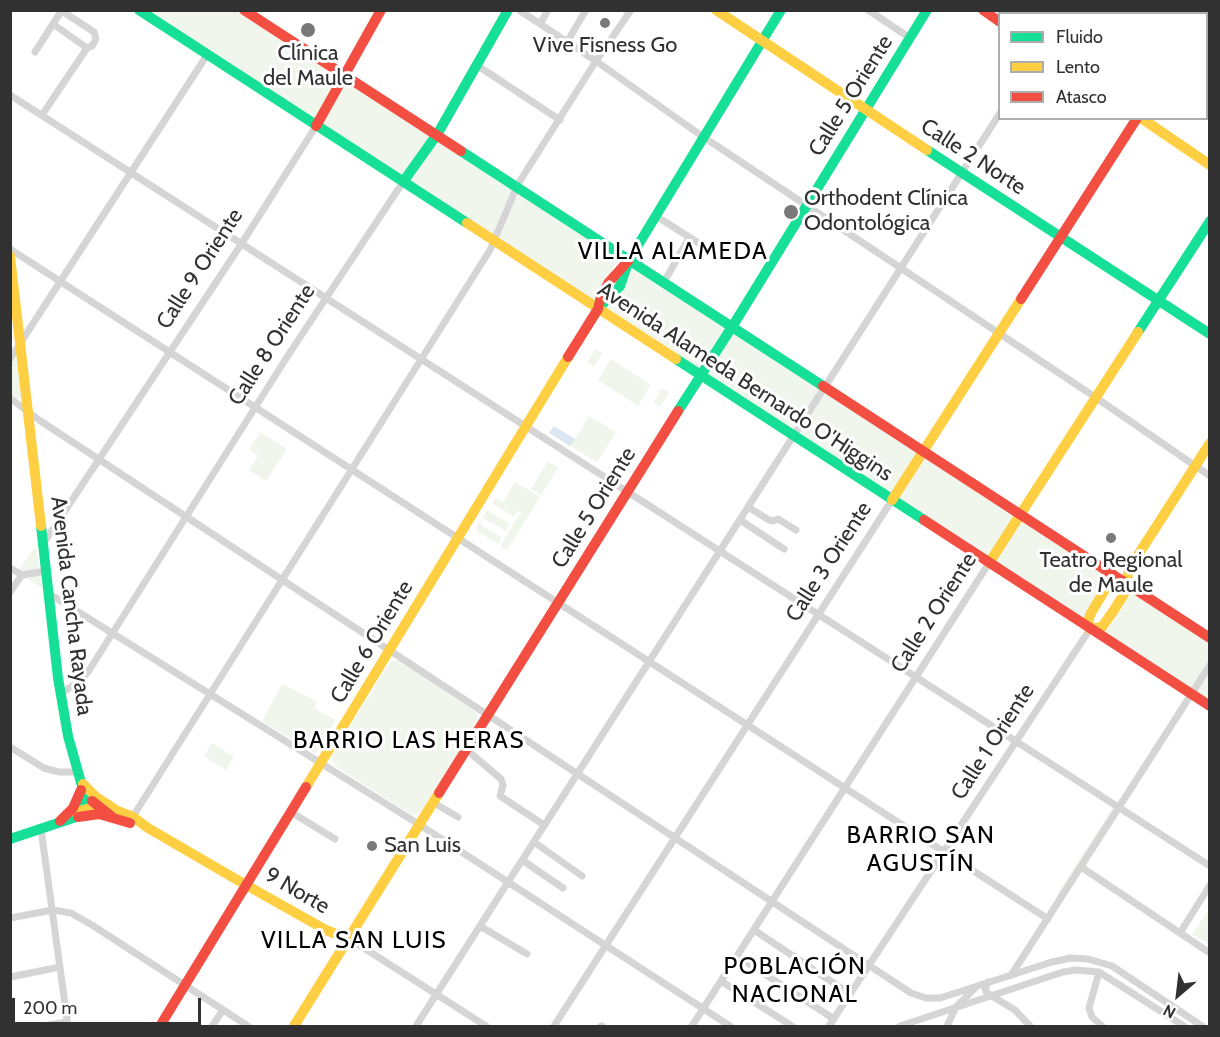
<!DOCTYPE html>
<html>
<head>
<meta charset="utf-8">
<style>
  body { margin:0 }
  #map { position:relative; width:1220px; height:1037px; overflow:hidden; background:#fff; font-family:Cabin,sans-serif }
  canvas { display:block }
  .frame { position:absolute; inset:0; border:12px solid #313131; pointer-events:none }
  .legend { position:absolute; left:998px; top:12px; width:210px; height:108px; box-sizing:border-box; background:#fff; border:2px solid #adadad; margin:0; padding:8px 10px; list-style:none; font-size:18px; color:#313131 }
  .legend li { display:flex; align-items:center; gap:12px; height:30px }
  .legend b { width:30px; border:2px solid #adadad }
  .north { position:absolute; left:1148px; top:965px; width:60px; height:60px; -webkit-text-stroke:4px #fff; paint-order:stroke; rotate:208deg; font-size:16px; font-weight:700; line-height:24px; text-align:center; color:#313131 }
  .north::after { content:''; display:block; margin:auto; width:21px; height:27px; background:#313131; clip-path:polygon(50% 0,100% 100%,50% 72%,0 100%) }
  .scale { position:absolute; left:12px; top:998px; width:189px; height:27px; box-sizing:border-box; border:3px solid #313131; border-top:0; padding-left:8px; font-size:18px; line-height:21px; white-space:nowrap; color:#313131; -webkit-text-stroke:4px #fff; paint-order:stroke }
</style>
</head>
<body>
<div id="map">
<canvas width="1220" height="1037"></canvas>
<div class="frame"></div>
<ul class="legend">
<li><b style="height:8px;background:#16e098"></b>Fluido</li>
<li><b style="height:8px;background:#ffcf43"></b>Lento</li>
<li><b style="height:8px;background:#f24e42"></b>Atasco</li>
</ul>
<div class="north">N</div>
<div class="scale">200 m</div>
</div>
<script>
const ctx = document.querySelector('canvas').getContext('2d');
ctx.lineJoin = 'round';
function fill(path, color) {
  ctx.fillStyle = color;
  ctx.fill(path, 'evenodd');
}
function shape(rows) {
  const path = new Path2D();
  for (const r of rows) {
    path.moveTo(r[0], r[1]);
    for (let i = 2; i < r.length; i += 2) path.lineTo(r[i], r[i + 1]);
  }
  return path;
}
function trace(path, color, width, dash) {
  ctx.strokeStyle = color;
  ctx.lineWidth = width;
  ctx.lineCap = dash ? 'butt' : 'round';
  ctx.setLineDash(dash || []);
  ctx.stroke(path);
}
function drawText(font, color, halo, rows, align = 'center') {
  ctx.font = font + ' Cabin,sans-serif';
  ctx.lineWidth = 6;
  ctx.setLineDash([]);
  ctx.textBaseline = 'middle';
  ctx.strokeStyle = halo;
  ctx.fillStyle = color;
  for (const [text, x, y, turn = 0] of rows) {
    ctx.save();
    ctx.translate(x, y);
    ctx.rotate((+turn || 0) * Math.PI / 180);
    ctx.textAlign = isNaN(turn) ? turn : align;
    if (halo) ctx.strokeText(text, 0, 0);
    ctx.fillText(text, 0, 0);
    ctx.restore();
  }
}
fill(shape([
  [145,11,238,11,338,75,340,80,316,119],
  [1190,11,1194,13,1124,14,1120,11],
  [350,83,619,259,595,300,594,301,322,124,346,84],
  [633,268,1106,574,1107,579,1084,618,607,308],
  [595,349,603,353,594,367,587,362],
  [14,358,18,359,22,397,18,399,11,394,11,364],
  [611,359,651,385,638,406,598,380],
  [662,388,669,393,660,407,653,403],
  [589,416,616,432,597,462,570,446],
  [260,432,287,449,266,481,249,470,258,456,249,450],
  [548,461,558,468,541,495,531,489],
  [515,482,540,497,507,550,500,546,521,512,518,511,514,517,492,503,496,498,503,502],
  [487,510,510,524,506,531,483,518,480,524,502,538,498,544,475,530],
  [36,546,42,588,17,572],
  [1137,594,1209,641,1209,702,1106,632,1130,595],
  [399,660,477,713,479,723,420,813,412,815,335,766,331,756,391,661],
  [282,684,317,701,314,708,336,720,315,754,262,721],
  [212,743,234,757,226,770,204,756],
  [1113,807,1116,809,1060,896,1057,894],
  [1209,910,1210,911,1209,945,1192,934]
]), '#f1f6ed');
fill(shape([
  [554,426,575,439,570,446,549,433]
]), '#dbe6f3');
trace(shape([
  [519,10,596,61,699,134,1095,397,1210,476],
  [868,10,910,38],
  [1196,10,1201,14],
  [1064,14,1066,10],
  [53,24,87,48],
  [540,24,548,10],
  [567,42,586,10],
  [35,52,62,10],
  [478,66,560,120],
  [10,95,1210,866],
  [42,115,87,48,92,46,96,39,94,32,62,11],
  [656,216,697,242],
  [10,249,1048,919],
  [664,282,689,238],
  [10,359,207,55],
  [10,398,39,420,911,993,926,998,940,998,1052,962,1071,958,1088,959,1112,966,1202,1026],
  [748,507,769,520,773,521,778,519,796,530],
  [740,520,784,549],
  [43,544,242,243,316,126],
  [10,568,22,575,46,571],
  [10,592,22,575],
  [48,593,420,825,730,1026],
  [60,694,80,681,88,672,287,357,403,182],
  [10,747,44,768,59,772,78,772],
  [467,750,501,779,503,785,500,796,544,825],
  [434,803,458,817],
  [291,812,335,839],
  [132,818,490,250,518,184,596,61,631,10],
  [41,829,68,1026],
  [534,842,582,876],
  [522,860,563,888],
  [1081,867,1210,953],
  [10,918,53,910,71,913,92,925,248,1026],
  [480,926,527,954],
  [754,930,850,994],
  [1180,933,1210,885],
  [348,939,356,943,486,1026],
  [737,956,834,1019],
  [1099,972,1089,1008,1092,1017,1102,1026],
  [1012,974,1210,665],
  [10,977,60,967],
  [721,981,792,1026],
  [988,982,985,989,987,993,1015,1010,1030,1026],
  [42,1026,67,1022],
  [212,1026,223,1010],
  [416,1026,1000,113],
  [554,1026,892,500],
  [601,1026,602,1026],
  [692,1026,989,563],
  [829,1026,1090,629],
  [900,1026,1063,972,1076,970,1099,972,1184,1026],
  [947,1026,956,1007,975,988]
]), '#d5d5d5', 7);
trace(shape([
  [139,10,467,223],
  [927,150,1210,334],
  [461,151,823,386],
  [403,182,438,133,508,10],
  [598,309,620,286,629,260,781,10],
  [1138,332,1210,221],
  [676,359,924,520],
  [678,411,737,319,927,10],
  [10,839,76,817,82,809,85,797,68,736,58,678,41,526]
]), '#16e098', 10);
trace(shape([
  [716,10,927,150],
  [1141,118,1210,165],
  [467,223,676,359],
  [10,256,41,526],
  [892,500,1021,299],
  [989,563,1138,332],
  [1114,575,1091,613,1088,621,1090,629,1102,627,1114,610,1124,594,1129,569,1210,443],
  [83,784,96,797,113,808],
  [306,787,568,357],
  [75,812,102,805,133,817,148,828,246,885,326,930,348,939],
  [294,1026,439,793]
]), '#ffcf43', 10);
trace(shape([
  [244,10,461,151],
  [983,10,1000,22],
  [1206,17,1210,19],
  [316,126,381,10],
  [1021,299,1137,118],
  [568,357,598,309,601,296,609,282,629,260],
  [823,386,1210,638],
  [924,520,1210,706],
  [439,793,678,411],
  [92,801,111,816],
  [78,817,99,814,130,823],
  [60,821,73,808,81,790],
  [160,1026,306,787]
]), '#f24e42', 10);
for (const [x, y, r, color] of [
  [605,23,6,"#797979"],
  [308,30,8,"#797979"],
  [791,212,8,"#797979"],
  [1111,538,6,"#797979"],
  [372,846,6,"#797979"]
]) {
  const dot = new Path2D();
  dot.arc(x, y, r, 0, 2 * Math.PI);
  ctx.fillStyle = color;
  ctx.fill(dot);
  trace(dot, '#fff', 2);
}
drawText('22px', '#313131', '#fff', [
  ["Vive Fisness Go",605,46],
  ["Clínica",308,54],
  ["del Maule",308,79],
  ["Orthodent Clínica",804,199,"left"],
  ["Odontológica",804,224,"left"],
  ["Teatro Regional",1111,561],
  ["de Maule",1111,586],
  ["San Luis",384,846,"left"]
]);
drawText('22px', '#313131', '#fff', [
  ["Calle 5 Oriente",851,96,-58],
  ["Calle 2 Norte",973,157,33],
  ["Calle 9 Oriente",200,269,-57],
  ["Calle 8 Oriente",272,345,-57],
  ["Avenida Alameda Bernardo O'Higgins",745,382,33],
  ["Calle 5 Oriente",594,508,-58],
  ["Calle 3 Oriente",829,562,-57],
  ["Avenida Cancha Rayada",71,606,83],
  ["Calle 2 Oriente",934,613,-57],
  ["Calle 6 Oriente",372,642,-59],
  ["Calle 1 Oriente",993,742,-57],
  ["9 Norte",297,891,30]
]);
ctx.letterSpacing = '1.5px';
drawText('24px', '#000', '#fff', [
  ["VILLA ALAMEDA",673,252],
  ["BARRIO LAS HERAS",409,741],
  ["BARRIO SAN",921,836],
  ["AGUSTÍN",921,864],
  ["VILLA SAN LUIS",354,941],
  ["POBLACIÓN",795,967],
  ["NACIONAL",795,995]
]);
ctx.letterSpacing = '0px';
</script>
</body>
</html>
